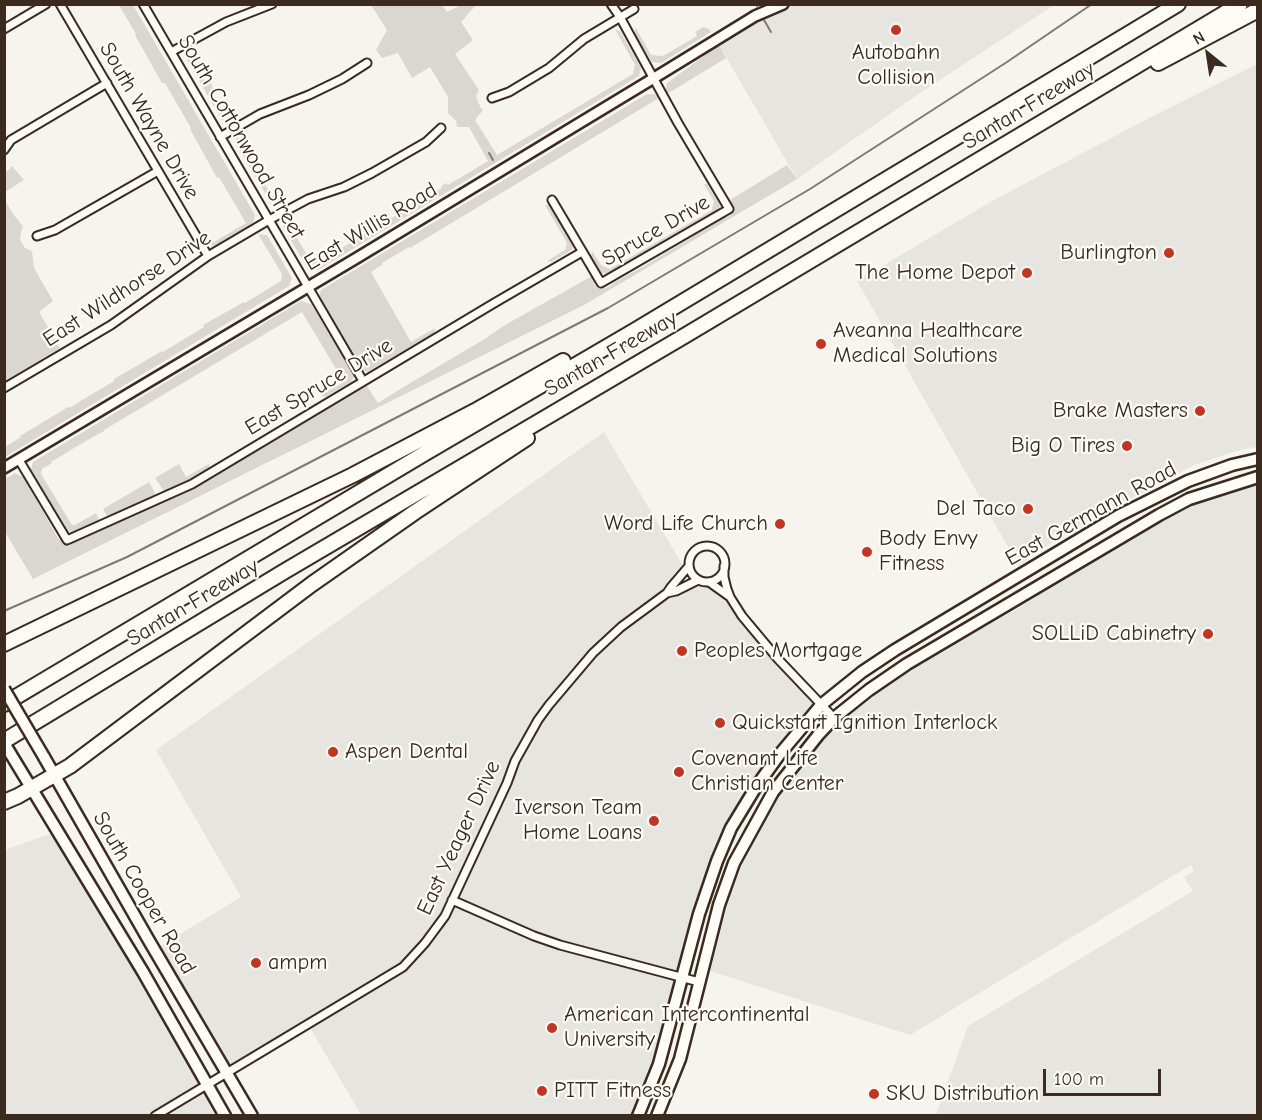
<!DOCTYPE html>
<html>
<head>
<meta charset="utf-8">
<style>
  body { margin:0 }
  #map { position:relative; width:1262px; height:1120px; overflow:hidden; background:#f5f4ee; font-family:"Comic Neue",sans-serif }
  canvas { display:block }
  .frame { position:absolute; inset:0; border:6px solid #3b2a1e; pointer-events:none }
  .north { position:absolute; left:1178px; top:24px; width:60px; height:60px; -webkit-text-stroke:4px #fdfcf7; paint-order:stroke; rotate:330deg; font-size:16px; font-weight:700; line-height:24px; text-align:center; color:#3b2a1e }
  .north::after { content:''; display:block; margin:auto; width:21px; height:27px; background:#3b2a1e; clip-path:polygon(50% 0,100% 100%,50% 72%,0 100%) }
  .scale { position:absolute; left:1043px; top:1069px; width:118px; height:27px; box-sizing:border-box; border:3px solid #3b2a1e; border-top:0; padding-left:8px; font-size:18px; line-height:21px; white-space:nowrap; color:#3b2a1e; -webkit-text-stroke:4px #fdfcf7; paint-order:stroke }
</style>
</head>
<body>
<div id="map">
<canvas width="1262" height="1120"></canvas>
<div class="frame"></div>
<div class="north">N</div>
<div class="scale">100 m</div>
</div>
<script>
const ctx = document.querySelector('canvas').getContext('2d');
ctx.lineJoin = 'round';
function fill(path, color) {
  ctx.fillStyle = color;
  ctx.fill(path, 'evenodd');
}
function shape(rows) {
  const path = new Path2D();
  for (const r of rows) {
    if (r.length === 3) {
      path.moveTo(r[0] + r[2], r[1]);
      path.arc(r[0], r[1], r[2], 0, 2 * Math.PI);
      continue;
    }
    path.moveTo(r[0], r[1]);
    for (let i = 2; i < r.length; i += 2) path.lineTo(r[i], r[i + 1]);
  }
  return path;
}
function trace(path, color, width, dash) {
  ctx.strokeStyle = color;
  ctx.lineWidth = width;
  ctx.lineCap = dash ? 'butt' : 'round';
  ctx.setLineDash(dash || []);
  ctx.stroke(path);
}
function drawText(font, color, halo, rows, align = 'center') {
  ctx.font = font + ' "Comic Neue",sans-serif';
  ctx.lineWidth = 4.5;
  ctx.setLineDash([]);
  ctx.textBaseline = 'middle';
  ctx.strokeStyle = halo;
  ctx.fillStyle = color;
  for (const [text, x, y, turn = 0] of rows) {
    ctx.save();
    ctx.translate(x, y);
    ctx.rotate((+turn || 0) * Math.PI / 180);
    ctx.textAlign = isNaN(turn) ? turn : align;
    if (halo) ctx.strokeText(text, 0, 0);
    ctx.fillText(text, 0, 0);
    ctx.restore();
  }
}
fill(shape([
  [788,5,1054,5,917,95,797,179,719,45,747,25],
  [1257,64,1257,447,1249,448,1227,454,1194,465,1083,524,1038,551,1019,566,857,281,992,201,1151,117],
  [604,432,686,571,668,593,698,580,709,582,722,592,821,705,728,835,659,1064,638,1115,361,1115,308,1024,226,1072,154,950,241,897,156,750],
  [1257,477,1257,1115,936,1115,968,1026,1193,891,1184,877,1194,871,1191,865,910,1035,710,971,728,903,743,863,779,794,823,739,837,724,871,698,907,673,1037,597,1033,589,1159,515],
  [57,831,225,1115,5,1116,5,850]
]), '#e7e5df');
fill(shape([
  [119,5,133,5,255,215,253,223,214,246,209,245,246,223,219,177,217,178,190,129,191,128,165,83,162,83,135,35,136,34],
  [371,5,442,5,447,12,461,5,476,5,461,22,473,40,455,54,479,90,476,96,478,102,481,108,483,110,475,120,497,155,633,74,635,65,615,29,620,31,641,68,639,76,318,270,307,268,283,226,286,219,310,260,318,262,442,188,441,186,446,183,448,185,488,161,469,127,457,127,456,121,448,113,448,97,430,67,412,78,398,53,382,58,376,50,387,30],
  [703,27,709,29,711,32,661,63,652,62,634,33,636,28,651,55,663,56,697,36,695,32],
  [719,45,726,58,667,94,666,89,667,83],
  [187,51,206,82,209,80,213,87,211,90,230,123,222,120,186,58],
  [647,94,655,94,659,98,410,248,409,247,382,263,383,264,371,272,411,342,435,328,434,333,367,372,362,370,319,298,321,290],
  [237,135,278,207,273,206,235,143],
  [787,165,797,179,584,305,33,579,5,532,5,479,15,473,23,477,58,538,64,544,69,546,79,539,195,488,366,385,378,403,407,385,483,340,505,325,592,276,595,286,605,288,610,286,613,283,646,265,722,219,730,216,733,212,733,207,730,200],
  [12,166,24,180,5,192,5,171,9,170],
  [704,184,707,184,720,205,719,210,609,274,601,273,591,256,592,251,601,265,610,269,712,210,714,201],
  [5,200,13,214,23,226,21,232,20,240,25,248,32,251,34,268,53,301,39,312,60,348,5,381],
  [545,205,549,205,573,246,572,250,551,262,547,261,565,250,567,243],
  [258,234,267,235,292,278,289,286,5,457,5,447,21,437,20,436,68,407,69,408,114,381,114,379,162,351,163,352,204,327,203,325,244,302,245,303,281,281,282,274],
  [301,301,311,304,354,376,351,382,325,397,321,395,344,382,302,312,104,430,104,431,79,445,51,462,52,463,42,469,41,474,72,525,75,525,96,513,99,520,71,532,67,531,30,472,33,462],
  [179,464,186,477,209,464,209,468,188,481,164,491,155,478],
  [149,482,156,495,107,516,103,509]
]), '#dad6d0');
trace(shape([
  [756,4,757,6],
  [764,20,771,32],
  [489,153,493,160],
  [4,611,127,557,608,308,810,189,1007,62,1092,4]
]), '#84786e', 2);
const minor = shape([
  [60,4,208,256],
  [143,4,363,381],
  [4,29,46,4],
  [171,52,226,22,272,4],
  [492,98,509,92,549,68,584,39,634,9],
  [220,137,260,114,309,95,342,79,367,63],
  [4,150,11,140,107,83],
  [552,200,601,283,729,209,678,123,620,17,611,4],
  [37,236,55,230,158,171],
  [4,388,111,325,208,256,269,220,308,199,344,187,372,173,426,142,441,128],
  [19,460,67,540,192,484,496,302,582,252],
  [707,564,18],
  [724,566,724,577,727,589,730,597,742,616,778,659,834,718],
  [709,582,730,597],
  [667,593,676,591,698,580],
  [452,900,534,936,560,945,699,982],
  [155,1116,403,967,425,943,445,916,507,783,515,761,538,720,549,705,593,653,621,627,667,593,671,587,689,566]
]);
const tertiary = shape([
  [4,468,355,259,654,78,755,16,783,4]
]);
const secondary = shape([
  [4,743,143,972,225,1116],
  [44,757,148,939,252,1116],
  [638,1116,659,1064,699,914,717,861,731,828,756,787,779,755,821,705,862,672,895,650,1118,516,1188,481,1232,465,1258,459],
  [657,1116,680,1059,719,905,734,863,773,792,819,734,834,718,869,690,907,664,1159,515,1189,499,1258,477]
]);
const motorway = shape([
  [1158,63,1258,10],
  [4,644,353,475,475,411,563,361],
  [4,704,427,452,634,331,1178,4],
  [4,741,285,571,686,335,1240,4],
  [4,802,18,796,70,766,312,584,415,512,527,438]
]);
trace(minor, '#3b2a1e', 11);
trace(tertiary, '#3b2a1e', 14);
trace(secondary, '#3b2a1e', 15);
trace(motorway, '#3b2a1e', 18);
trace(minor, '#fdfcf7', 7);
trace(tertiary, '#fdfcf7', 9);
trace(secondary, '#fdfcf7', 10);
trace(motorway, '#fdfcf7', 14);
const secondaryBridge = shape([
  [4,689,44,757]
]);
trace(secondaryBridge, '#3b2a1e', 15, []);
trace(secondaryBridge, '#fdfcf7', 10);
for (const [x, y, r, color] of [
  [896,30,6,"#c8321e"],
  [1169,253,6,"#c8321e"],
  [1027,273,6,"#c8321e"],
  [821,344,6,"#c8321e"],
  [1200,411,6,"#c8321e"],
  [1127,446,6,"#c8321e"],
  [1028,509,6,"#c8321e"],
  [780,524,6,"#c8321e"],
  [867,552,6,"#c8321e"],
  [1208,634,6,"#c8321e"],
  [682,651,6,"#c8321e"],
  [720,723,6,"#c8321e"],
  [333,752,6,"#c8321e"],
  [679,772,6,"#c8321e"],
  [654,821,6,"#c8321e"],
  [256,963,6,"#c8321e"],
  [552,1028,6,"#c8321e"],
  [542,1091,6,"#c8321e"],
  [874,1094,6,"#c8321e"]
]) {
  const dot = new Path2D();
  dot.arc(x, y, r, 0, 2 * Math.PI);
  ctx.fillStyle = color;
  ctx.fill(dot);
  trace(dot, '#fdfcf7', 2);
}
drawText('22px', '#3b2a1e', '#fdfcf7', [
  ["Autobahn",896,53,"center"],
  ["Collision",896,78,"center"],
  ["Burlington",1157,253,"right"],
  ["The Home Depot",1015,273,"right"],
  ["Aveanna Healthcare",833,331],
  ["Medical Solutions",833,356],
  ["Brake Masters",1188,411,"right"],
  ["Big O Tires",1115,446,"right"],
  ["Del Taco",1016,509,"right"],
  ["Word Life Church",768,524,"right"],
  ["Body Envy",879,539],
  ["Fitness",879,564],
  ["SOLLiD Cabinetry",1196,634,"right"],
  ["Peoples Mortgage",694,651],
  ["Quickstart Ignition Interlock",732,723],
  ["Aspen Dental",345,752],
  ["Covenant Life",691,759],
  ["Christian Center",691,784],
  ["Iverson Team",642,808,"right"],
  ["Home Loans",642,833,"right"],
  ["ampm",268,963],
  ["American Intercontinental",564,1015],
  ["University",564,1040],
  ["PITT Fitness",554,1091],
  ["SKU Distribution",886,1094]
], 'left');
drawText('22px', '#3b2a1e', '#fdfcf7', [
  ["Santan Freeway",1029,106,-31],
  ["South Wayne Drive",149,121,60],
  ["South Cottonwood Street",241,137,60],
  ["East Willis Road",371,227,-31],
  ["Spruce Drive",656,231,-30],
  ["East Wildhorse Drive",127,289,-33],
  ["Santan Freeway",611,354,-30],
  ["East Spruce Drive",319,387,-31],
  ["East Germann Road",1091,514,-29],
  ["Santan Freeway",193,603,-31],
  ["East Yeager Drive",459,838,-65],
  ["South Cooper Road",144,893,60]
]);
</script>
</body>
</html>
